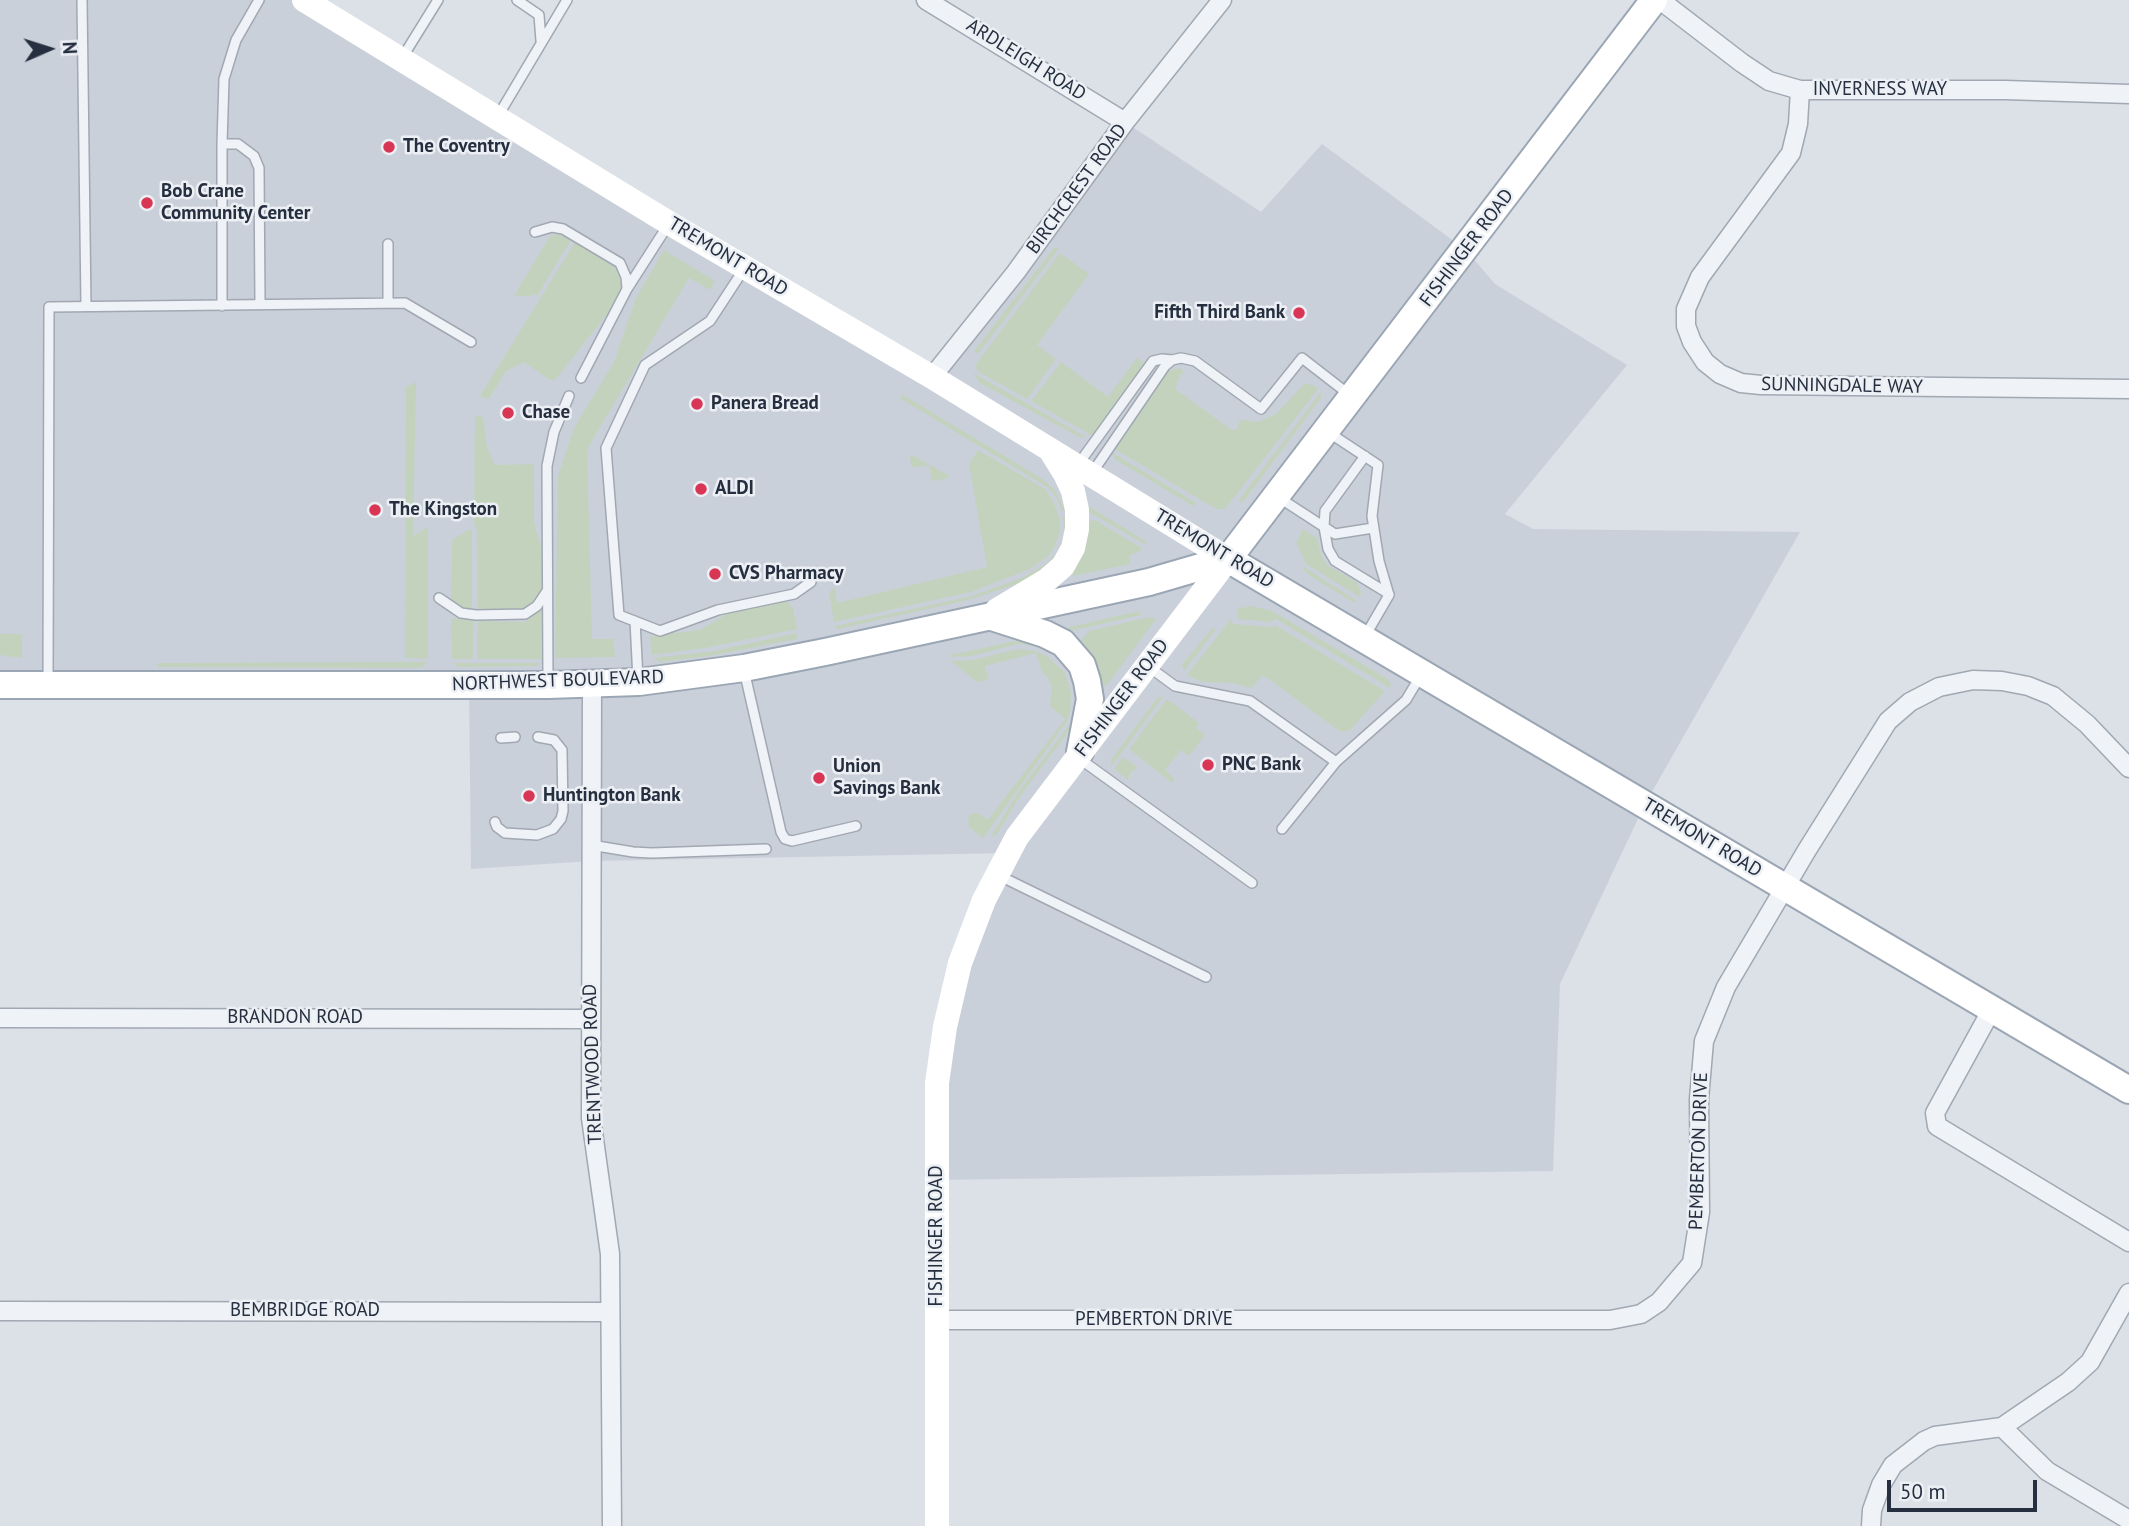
<!DOCTYPE html>
<html>
<head>
<meta charset="utf-8">
<style>
  body { margin:0 }
  #map { position:relative; width:2129px; height:1526px; overflow:hidden; background:#dce1e8; font-family:"PT Sans",sans-serif }
  canvas { display:block }
  .north { position:absolute; left:14px; top:14px; width:70px; height:70px; -webkit-text-stroke:5px #ecf0f5; paint-order:stroke; rotate:87deg; font-size:19px; font-weight:700; line-height:28px; text-align:center; color:#252f3f }
  .north::after { content:''; display:block; margin:auto; width:24px; height:32px; background:#252f3f; clip-path:polygon(50% 0,100% 100%,50% 72%,0 100%) }
  .scale { position:absolute; left:1887px; top:1480px; width:150px; height:32px; box-sizing:border-box; border:4px solid #252f3f; border-top:0; padding-left:9px; font-size:21px; line-height:24px; white-space:nowrap; color:#252f3f; -webkit-text-stroke:5px #ecf0f5; paint-order:stroke }
</style>
</head>
<body>
<div id="map">
<canvas width="2129" height="1526"></canvas>
<div class="north">N</div>
<div class="scale">50 m</div>
</div>
<script>
const ctx = document.querySelector('canvas').getContext('2d');
ctx.lineJoin = 'round';
function fill(path, color) {
  ctx.fillStyle = color;
  ctx.fill(path, 'evenodd');
}
function shape(rows) {
  const path = new Path2D();
  for (const r of rows) {
    path.moveTo(r[0], r[1]);
    for (let i = 2; i < r.length; i += 2) path.lineTo(r[i], r[i + 1]);
  }
  return path;
}
function trace(path, color, width, dash) {
  ctx.strokeStyle = color;
  ctx.lineWidth = width;
  ctx.lineCap = dash ? 'butt' : 'round';
  ctx.setLineDash(dash || []);
  ctx.stroke(path);
}
function drawText(font, color, halo, rows, align = 'center') {
  ctx.font = font + ' "PT Sans",sans-serif';
  ctx.lineWidth = 5;
  ctx.setLineDash([]);
  ctx.textBaseline = 'middle';
  ctx.strokeStyle = halo;
  ctx.fillStyle = color;
  for (const [text, x, y, turn = 0] of rows) {
    ctx.save();
    ctx.translate(x, y);
    ctx.rotate((+turn || 0) * Math.PI / 180);
    ctx.textAlign = isNaN(turn) ? turn : align;
    if (halo) ctx.strokeText(text, 0, 0);
    ctx.fillText(text, 0, 0);
    ctx.restore();
  }
}
fill(shape([
  [0,0,304,0,932,377,1125,122,1261,212,1322,144,1466,250,1495,284,1627,365,1505,514,1533,529,1800,532,1645,804,1560,984,1553,1171,937,1180,945,1027,1008,853,591,861,471,869,469,684,0,685]
]), '#cad0da');
fill(shape([
  [558,234,571,240,537,296,533,294,530,296,517,296,515,294,550,236],
  [575,242,620,271,623,290,615,304,555,380,550,380,524,362,506,371,489,399,480,396],
  [1060,247,978,354,974,351,1054,248],
  [664,250,715,281,710,290,689,278,587,449,592,639,613,639,615,657,555,658,558,476,574,428,614,362,636,298],
  [1060,253,1089,274,1037,345,1056,359,1027,399,977,371,976,364],
  [1137,358,1145,364,1094,433,1091,435,1031,401,1061,362,1108,397],
  [1179,368,1183,371,1184,375,1180,374,1175,389,1232,430,1237,429,1240,420,1258,422,1276,414,1304,384,1313,385,1318,389,1225,509,1216,509,1113,448,1166,372],
  [973,373,1088,438,1079,437,980,383],
  [416,382,413,536,428,527,428,659,405,658,406,387],
  [1321,392,1321,398,1243,502,1238,501],
  [903,395,1041,478,1054,489,1065,510,1062,512,1056,497,1047,487,900,398],
  [475,416,483,417,487,447,495,465,534,464,534,522,542,551,542,590,538,600,525,610,478,610,477,530,474,524],
  [978,450,1045,489,1053,501,1059,517,1060,531,1054,548,1048,556,1030,569,971,592,834,622,829,593,833,588,835,588,837,603,987,567,969,464],
  [1111,452,1196,503,1193,506,1116,460],
  [912,455,948,475,949,478,932,481,929,465,914,468,911,465,910,456],
  [1088,507,1090,507,1147,542,1144,544,1086,510],
  [1063,516,1067,516,1067,534,1055,560,1025,581,972,599,838,629,835,626,972,596,1024,577,1047,563,1058,550,1064,533],
  [1095,520,1140,547,1141,551,1129,555,1130,564,1073,576,1071,572,1087,522],
  [1303,529,1317,538,1322,557,1328,566,1357,582,1361,592,1360,597,1306,564,1296,543],
  [468,530,472,530,472,611,463,610,451,599,452,540],
  [1304,567,1357,601,1353,602,1310,576,1302,568],
  [784,601,788,602,793,609,797,629,705,648,652,655,650,636,700,630,733,610],
  [1251,606,1272,611,1389,680,1391,686,1390,688,1276,619,1270,622,1237,619,1237,609],
  [541,608,541,659,477,659,478,621,525,622],
  [1139,611,1141,615,1066,632,1070,627],
  [1150,617,1156,619,1107,685,1101,686,1078,644,1089,631],
  [455,618,473,621,473,658,470,659,452,659,451,619],
  [1231,619,1233,624,1271,627,1275,625,1385,691,1350,730,1341,732,1263,675,1251,688,1233,683,1203,682,1187,675],
  [1212,628,1216,629,1184,671,1182,665],
  [797,633,797,639,709,656,660,662,653,658,714,651],
  [0,634,22,634,22,658,0,655],
  [1020,640,1032,641,1052,648,1050,652,1036,646,1018,644,972,656,951,657,950,655],
  [1018,649,1035,651,1047,656,1065,673,1071,693,1070,713,1067,721,983,838,969,827,968,818,971,814,976,812,988,820,1065,719,1050,706,1052,686,1047,676,1042,672,1036,653,985,666,988,680,977,682,951,661,973,660],
  [1058,652,1064,658,1080,693,1072,727,1021,795,996,835,991,836,1019,791,1069,725,1075,712,1076,691,1073,680,1063,663,1054,654],
  [428,662,421,668,158,667,157,663],
  [453,663,540,663,537,666,458,667],
  [1158,697,1163,697,1111,767,1111,760],
  [1167,699,1199,723,1196,728,1205,735,1189,756,1181,750,1165,770,1175,779,1172,783,1129,749],
  [1123,757,1138,768,1131,772,1128,780,1114,769]
]), '#c3d2bd');
const service = shape([
  [82,0,86,306],
  [517,0,539,15,541,41],
  [402,58,438,0],
  [498,116,567,0],
  [222,144,238,144,254,156,259,168,260,304],
  [535,232,552,227,563,229,620,263,626,277,627,288],
  [388,244,388,303],
  [744,269,710,321,645,365,606,448,619,615,660,631,718,610,794,594,811,582],
  [222,306,222,144,224,79,236,40,259,0],
  [581,378,627,289,668,225],
  [1328,432,1378,465,1372,516,1379,561,1389,595,1364,638],
  [1365,456,1325,511,1324,527,1328,549,1335,561,1389,594],
  [1077,466,1153,361,1162,359,1172,360],
  [1092,473,1165,366,1172,360,1181,358,1195,361,1261,409,1302,358,1351,396],
  [1278,497,1335,534,1373,528],
  [439,598,461,613,476,615,525,614,537,606,547,591],
  [635,621,638,679],
  [1149,667,1175,686,1250,701,1336,762,1406,700,1421,675],
  [744,670,781,832,785,839,792,841,856,826],
  [48,683,49,307,405,303,471,342],
  [548,683,547,466,554,432,569,396],
  [501,738,515,737],
  [1080,759,1252,883],
  [495,822,497,827,505,833,537,835,553,829,561,819,563,811,562,750,554,740,538,737],
  [1282,829,1336,762],
  [591,845,633,852,652,853,766,849],
  [1000,876,1206,977]
]);
const minor = shape([
  [926,0,1125,122],
  [1660,0,1742,63,1769,81,1800,90,2005,90,2129,94],
  [1800,90,1798,124,1791,153,1700,277,1686,309,1686,326,1692,342,1705,362,1720,374,1741,383,1761,385,2129,389],
  [932,377,1016,272,1125,122,1222,0],
  [592,684,591,1118,610,1254,612,1526],
  [1992,1009,1935,1113,1937,1126,2129,1242],
  [0,1018,590,1019],
  [0,1311,610,1312],
  [936,1320,1610,1320,1641,1314,1659,1302,1692,1263,1700,1212,1699,1099,1704,1041,1726,987,1807,850,1888,721,1910,702,1939,687,1973,680,2002,681,2028,686,2053,696,2087,724,2129,768],
  [2002,1427,2047,1471,2129,1520],
  [1871,1526,1872,1510,1881,1485,1893,1465,1924,1441,1935,1436,2002,1427,2068,1382,2090,1362,2129,1293]
]);
const primary = shape([
  [1228,559,2129,1090],
  [1228,559,1654,0],
  [992,617,1045,634,1063,643,1082,665,1087,681,1090,699,1080,752],
  [0,685,548,685,639,682,744,668,825,652,1149,582,1228,559]
]);
trace(service, '#a1a8b2', 12);
trace(minor, '#a1a8b2', 21);
trace(primary, '#9ba6b4', 30);
trace(service, '#eff2f6', 9);
trace(minor, '#eff2f6', 18);
trace(shape([
  [304,0,669,223,932,377,1228,559,1017,837,984,900,960,963,945,1027,937,1083,937,1526],
  [997,610,1047,580,1063,566,1073,548,1077,529,1077,510,1073,491,1065,474,1052,453]
]), '#fff', 24);
trace(primary, '#fff', 26);
for (const [x, y, r, color] of [
  [389,147,7,"#d83654"],
  [147,203,7,"#d83654"],
  [1299,313,7,"#d83654"],
  [697,404,7,"#d83654"],
  [508,413,7,"#d83654"],
  [701,489,7,"#d83654"],
  [375,510,7,"#d83654"],
  [715,574,7,"#d83654"],
  [1208,765,7,"#d83654"],
  [819,778,7,"#d83654"],
  [529,796,7,"#d83654"]
]) {
  const dot = new Path2D();
  dot.arc(x, y, r, 0, 2 * Math.PI);
  ctx.fillStyle = color;
  ctx.fill(dot);
  trace(dot, '#ecf0f5', 2.5);
}
drawText('19px', '#252f3f', '#ecf0f5', [
  ["ARDLEIGH ROAD",1026,60,32],
  ["INVERNESS WAY",1880,90],
  ["BIRCHCREST ROAD",1077,189,-54],
  ["FISHINGER ROAD",1467,248,-53],
  ["TREMONT ROAD",728,257,31],
  ["SUNNINGDALE WAY",1842,386,1],
  ["TREMONT ROAD",1214,549,31],
  ["NORTHWEST BOULEVARD",558,681,-2],
  ["FISHINGER ROAD",1122,698,-53],
  ["TREMONT ROAD",1702,838,31],
  ["BRANDON ROAD",295,1018],
  ["TRENTWOOD ROAD",593,1064,-92],
  ["PEMBERTON DRIVE",1699,1151,-88],
  ["FISHINGER ROAD",937,1236,-90],
  ["BEMBRIDGE ROAD",305,1311],
  ["PEMBERTON DRIVE",1154,1320]
]);
drawText('bold 19px', '#252f3f', '#ecf0f5', [
  ["The Coventry",403,147],
  ["Bob Crane",161,192],
  ["Community Center",161,214],
  ["Fifth Third Bank",1285,313,"right"],
  ["Panera Bread",711,404],
  ["Chase",522,413],
  ["ALDI",715,489],
  ["The Kingston",389,510],
  ["CVS Pharmacy",729,574],
  ["PNC Bank",1222,765],
  ["Union",833,767],
  ["Savings Bank",833,789],
  ["Huntington Bank",543,796]
], 'left');
</script>
</body>
</html>
